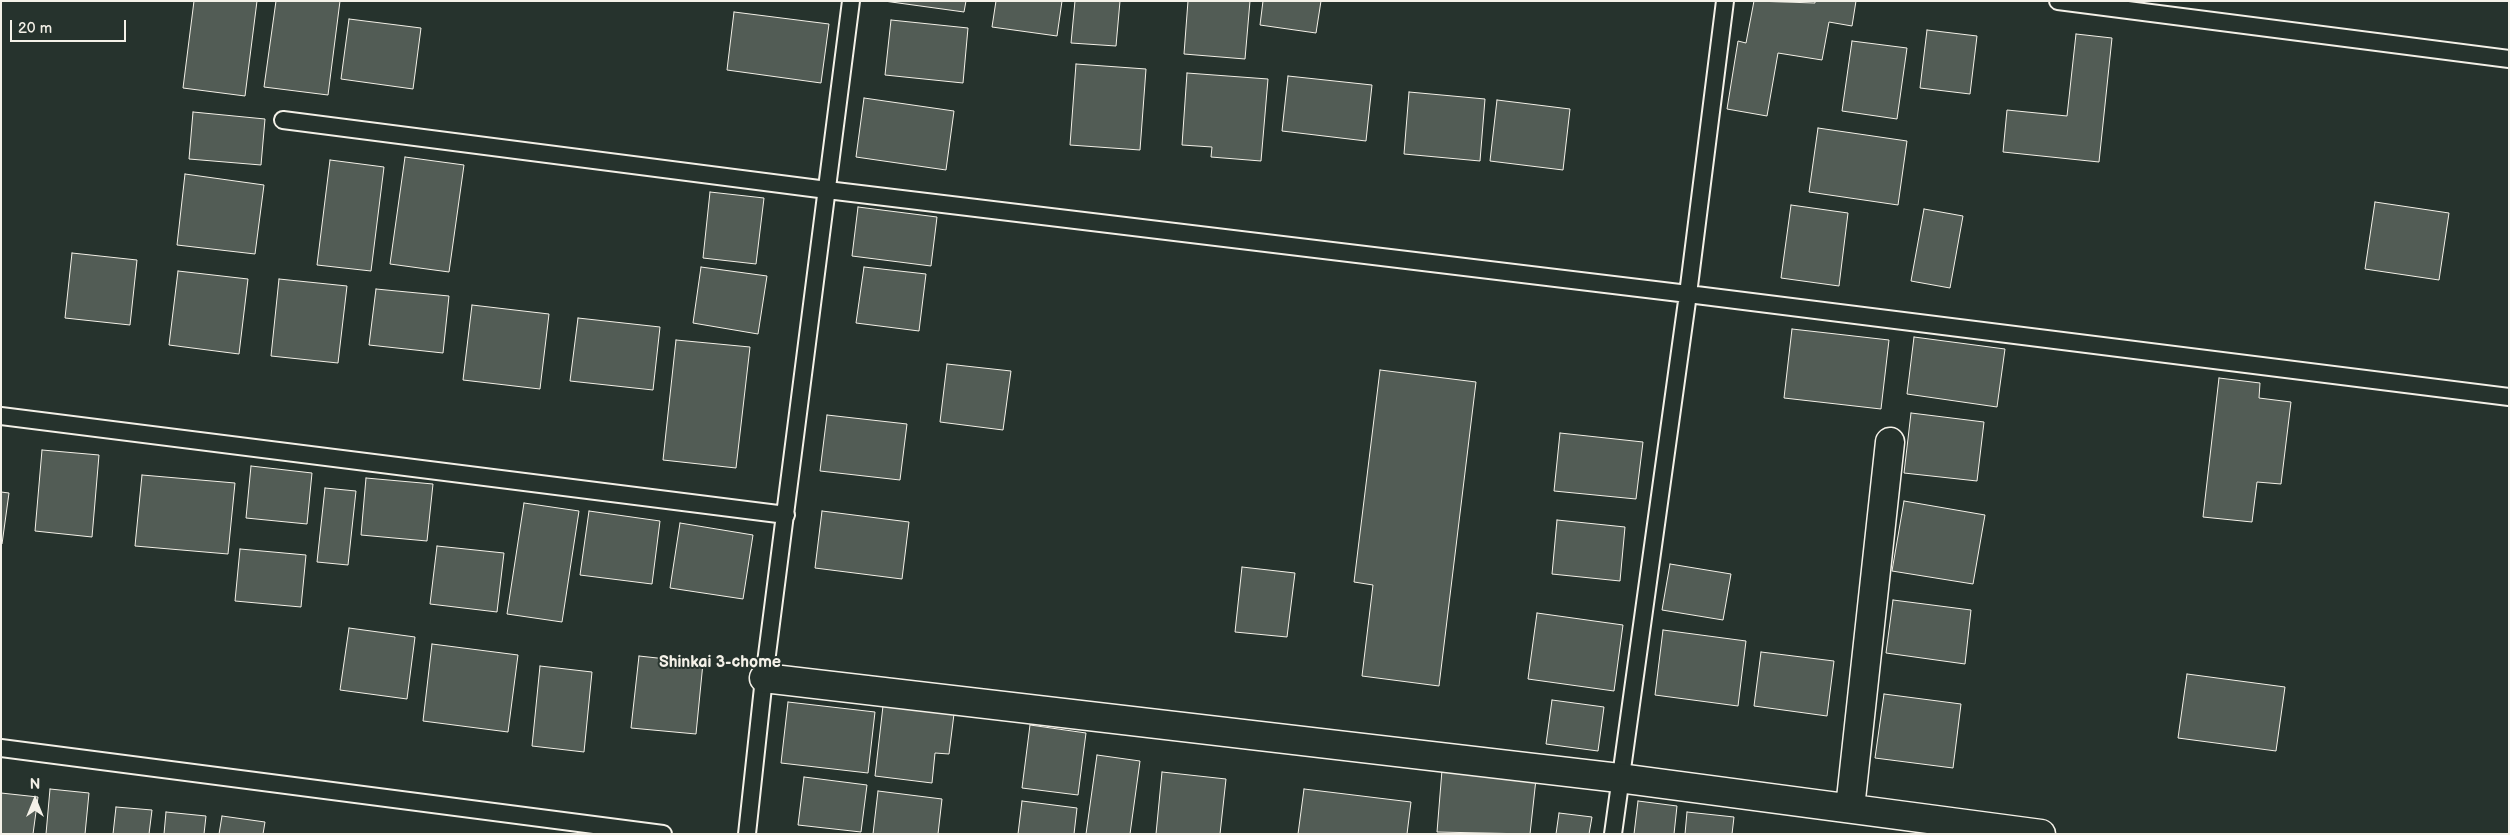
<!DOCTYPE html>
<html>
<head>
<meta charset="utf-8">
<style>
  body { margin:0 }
  #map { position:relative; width:2510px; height:835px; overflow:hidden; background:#26332d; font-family:"Balsamiq Sans",sans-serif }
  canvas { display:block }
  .frame { position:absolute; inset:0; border:2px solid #f4f1e8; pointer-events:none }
  .north { position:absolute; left:10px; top:775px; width:50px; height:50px; -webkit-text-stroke:4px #26332d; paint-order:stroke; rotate:0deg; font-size:14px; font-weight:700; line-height:20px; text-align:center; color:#f4f1e8 }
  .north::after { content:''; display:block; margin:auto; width:18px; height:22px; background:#f4f1e8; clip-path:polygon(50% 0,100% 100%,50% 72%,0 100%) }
  .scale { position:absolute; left:10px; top:20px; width:116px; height:22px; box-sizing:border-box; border:2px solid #f4f1e8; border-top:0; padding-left:6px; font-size:15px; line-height:18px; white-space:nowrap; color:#f4f1e8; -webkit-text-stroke:4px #26332d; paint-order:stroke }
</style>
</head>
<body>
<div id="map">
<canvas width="2510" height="835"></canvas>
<div class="frame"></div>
<div class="north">N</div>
<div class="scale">20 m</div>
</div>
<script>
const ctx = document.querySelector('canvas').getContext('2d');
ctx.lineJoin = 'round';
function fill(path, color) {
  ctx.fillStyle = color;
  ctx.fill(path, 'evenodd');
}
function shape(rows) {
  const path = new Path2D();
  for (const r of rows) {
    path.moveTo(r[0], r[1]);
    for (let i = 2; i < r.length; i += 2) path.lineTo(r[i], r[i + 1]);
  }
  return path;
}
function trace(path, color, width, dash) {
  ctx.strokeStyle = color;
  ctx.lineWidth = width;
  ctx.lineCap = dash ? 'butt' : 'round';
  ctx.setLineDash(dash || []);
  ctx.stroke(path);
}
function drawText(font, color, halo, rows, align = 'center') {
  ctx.font = font + ' "Balsamiq Sans",sans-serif';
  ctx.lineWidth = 4;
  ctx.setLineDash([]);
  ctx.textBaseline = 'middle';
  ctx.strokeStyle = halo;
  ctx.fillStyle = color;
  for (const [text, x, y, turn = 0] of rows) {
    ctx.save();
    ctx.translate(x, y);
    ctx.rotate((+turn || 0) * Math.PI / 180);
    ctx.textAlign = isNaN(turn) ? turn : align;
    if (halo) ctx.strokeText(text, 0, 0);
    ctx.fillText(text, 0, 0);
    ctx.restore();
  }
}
const building = shape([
  [194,1,257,1,245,96,183,88,194,1],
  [276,1,340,1,328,95,264,87,276,1],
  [884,1,966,1,964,12,884,1],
  [996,1,1062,1,1057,36,992,27,996,1],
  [1075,1,1120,1,1116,46,1071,43,1075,1],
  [1188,1,1250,1,1245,59,1184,54,1188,1],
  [1263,1,1321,1,1316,33,1260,25,1263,1],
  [1754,1,1815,3,1815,1,1856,1,1852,26,1829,22,1822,60,1778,53,1767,116,1727,109,1738,41,1746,43,1754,1],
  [734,12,829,24,821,83,727,70,734,12],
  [349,19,421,28,413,89,341,79,349,19],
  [891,20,968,28,963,83,885,75,891,20],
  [1927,30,1977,36,1970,94,1920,88,1927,30],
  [2076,34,2112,38,2099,162,2003,152,2007,110,2067,116,2076,34],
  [1852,41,1907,48,1897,119,1842,111,1852,41],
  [1076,64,1146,69,1140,150,1070,145,1076,64],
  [1187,73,1268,79,1261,161,1211,157,1212,147,1182,145,1187,73],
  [1288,76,1372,85,1366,141,1282,131,1288,76],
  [1409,92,1485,99,1480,161,1404,154,1409,92],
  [864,98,954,111,946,170,856,157,864,98],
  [1497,100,1570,109,1563,170,1490,161,1497,100],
  [193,112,265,119,261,165,189,159,193,112],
  [1818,128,1907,141,1898,205,1809,192,1818,128],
  [405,157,464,165,449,272,390,264,405,157],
  [330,160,384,167,371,271,317,265,330,160],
  [185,174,264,185,255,254,177,245,185,174],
  [710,192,764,198,756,264,703,258,710,192],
  [2375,202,2449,213,2439,280,2365,269,2375,202],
  [1791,205,1848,213,1839,286,1781,278,1791,205],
  [858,207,937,217,931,266,852,256,858,207],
  [1924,209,1963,216,1950,288,1911,281,1924,209],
  [72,253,137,260,130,325,65,318,72,253],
  [701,267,767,276,758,334,693,323,701,267],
  [864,267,926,274,919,331,856,323,864,267],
  [178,271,248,279,239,354,169,345,178,271],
  [279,279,347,286,338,363,271,356,279,279],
  [376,289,449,296,443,353,369,345,376,289],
  [472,305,549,314,540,389,463,380,472,305],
  [578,318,660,327,653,390,570,381,578,318],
  [1792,329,1889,340,1881,409,1784,398,1792,329],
  [1914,337,2005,349,1997,407,1907,394,1914,337],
  [676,340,750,347,736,468,663,460,676,340],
  [947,364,1011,371,1003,430,940,422,947,364],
  [1380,370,1476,382,1439,686,1362,676,1373,585,1354,582,1380,370],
  [2219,378,2260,383,2259,398,2291,402,2281,484,2257,482,2252,522,2203,517,2219,378],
  [1911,413,1984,422,1977,481,1904,473,1911,413],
  [827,415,907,424,900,480,820,471,827,415],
  [1560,433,1643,442,1636,499,1554,491,1560,433],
  [42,450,99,455,92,537,35,531,42,450],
  [251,466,312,473,307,524,246,518,251,466],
  [142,475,235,483,228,554,135,546,142,475],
  [366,478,433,484,427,541,361,535,366,478],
  [325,488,356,491,348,565,317,562,325,488],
  [1,492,9,493,2,544,1,544,1,492],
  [1904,501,1985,515,1973,584,1892,571,1904,501],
  [524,503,579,511,562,622,507,614,524,503],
  [589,511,660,521,652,584,580,575,589,511],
  [822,511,909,522,902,579,815,568,822,511],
  [1557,520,1625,527,1620,581,1552,574,1557,520],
  [680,523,753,535,743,599,670,588,680,523],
  [437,546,504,553,497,612,430,604,437,546],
  [240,549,306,555,301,607,235,601,240,549],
  [1670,564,1731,574,1723,620,1662,610,1670,564],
  [1242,567,1295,573,1287,637,1235,632,1242,567],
  [1893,600,1971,610,1965,664,1886,653,1893,600],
  [1537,613,1623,625,1614,691,1528,679,1537,613],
  [349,628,415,637,407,699,340,690,349,628],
  [1663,630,1746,641,1738,706,1655,695,1663,630],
  [432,644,518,655,508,732,423,721,432,644],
  [1761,652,1834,661,1827,716,1754,706,1761,652],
  [639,656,703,663,696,734,631,728,639,656],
  [540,666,592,672,584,752,532,746,540,666],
  [2187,674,2285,687,2276,751,2178,738,2187,674],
  [1884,694,1961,704,1953,768,1875,758,1884,694],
  [1552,700,1604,707,1598,751,1546,744,1552,700],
  [788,702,875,712,868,773,781,763,788,702],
  [883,706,954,714,949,754,935,753,932,783,875,776,883,706],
  [1030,725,1086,733,1078,795,1022,788,1030,725],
  [1097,755,1140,761,1130,834,1086,834,1097,755],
  [1442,770,1536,779,1530,834,1437,832,1442,770],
  [1162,772,1226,779,1220,834,1156,834,1162,772],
  [804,777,867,785,861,832,798,825,804,777],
  [50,789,89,793,85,834,46,834,50,789],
  [1304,789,1411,802,1407,834,1298,834,1304,789],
  [878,791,942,799,938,834,873,834,878,791],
  [1,793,38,797,33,834,1,834,1,793],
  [1022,801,1077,808,1074,834,1018,834,1022,801],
  [1638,801,1677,806,1674,834,1634,834,1638,801],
  [116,807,152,810,149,834,113,834,116,807],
  [166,812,206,816,204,834,164,834,166,812],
  [1687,812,1734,817,1732,834,1685,834,1687,812],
  [1559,813,1592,817,1589,834,1556,834,1559,813],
  [222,816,265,822,263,834,219,834,222,816]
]);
fill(building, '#525c55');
trace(building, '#f4f1e8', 1);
const service = shape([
  [2058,1,2509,59],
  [283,120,827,190,1688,294,2509,397],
  [1,416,786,515],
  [1,748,663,834],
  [747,834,764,678,851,1],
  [1613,834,1688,294,1725,1]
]);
const minor = shape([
  [764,678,1619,778,2041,834],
  [1850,808,1890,442]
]);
trace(service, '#f4f1e8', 20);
trace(minor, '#f4f1e8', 31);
trace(service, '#26332d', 16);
trace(minor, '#26332d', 28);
drawText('bold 16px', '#f4f1e8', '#26332d', [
  ["Shinkai 3-chome",720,663]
]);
</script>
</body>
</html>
